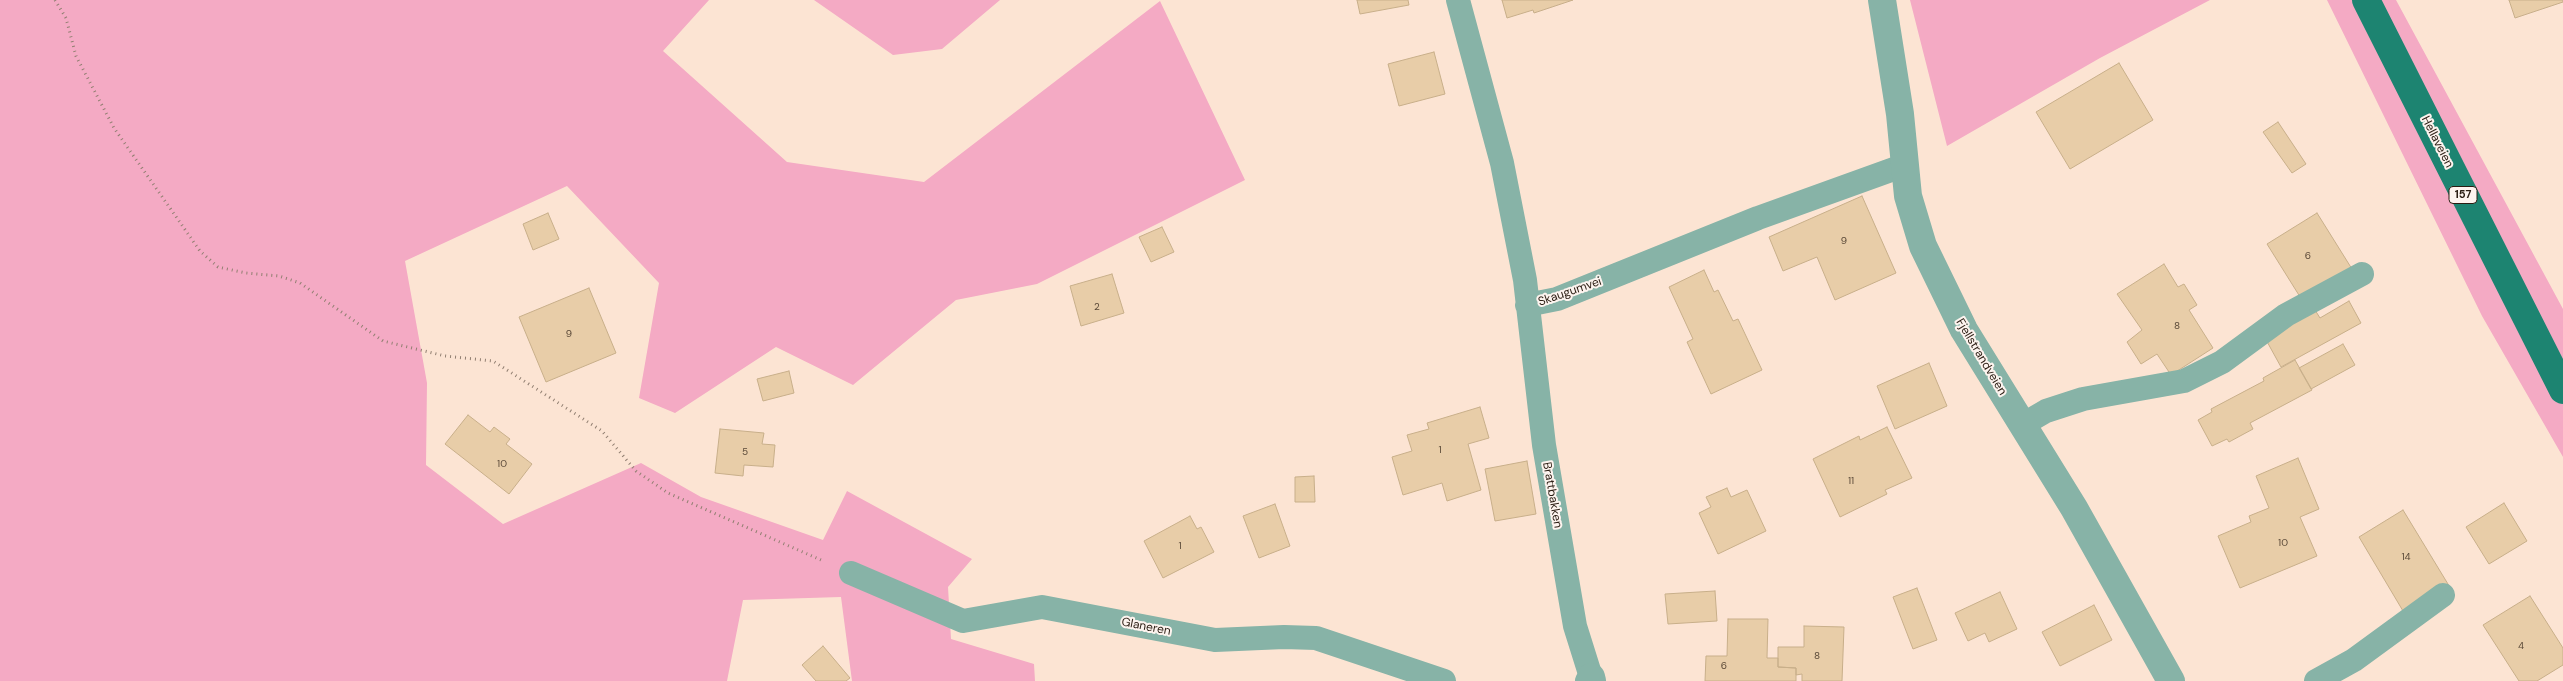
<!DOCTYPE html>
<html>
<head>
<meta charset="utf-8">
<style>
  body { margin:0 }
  canvas { display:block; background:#fce4d3 }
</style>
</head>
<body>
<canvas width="2563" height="681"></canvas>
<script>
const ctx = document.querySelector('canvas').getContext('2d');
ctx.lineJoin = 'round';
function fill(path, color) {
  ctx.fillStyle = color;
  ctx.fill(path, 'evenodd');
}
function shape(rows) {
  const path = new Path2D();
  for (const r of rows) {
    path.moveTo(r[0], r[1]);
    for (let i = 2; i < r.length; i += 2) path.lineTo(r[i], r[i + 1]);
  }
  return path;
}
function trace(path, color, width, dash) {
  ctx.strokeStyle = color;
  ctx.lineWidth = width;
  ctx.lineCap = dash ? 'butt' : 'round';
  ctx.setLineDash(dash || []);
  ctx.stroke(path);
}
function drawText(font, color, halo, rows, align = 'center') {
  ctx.font = font + ' "DM Sans",sans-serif';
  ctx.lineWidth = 4;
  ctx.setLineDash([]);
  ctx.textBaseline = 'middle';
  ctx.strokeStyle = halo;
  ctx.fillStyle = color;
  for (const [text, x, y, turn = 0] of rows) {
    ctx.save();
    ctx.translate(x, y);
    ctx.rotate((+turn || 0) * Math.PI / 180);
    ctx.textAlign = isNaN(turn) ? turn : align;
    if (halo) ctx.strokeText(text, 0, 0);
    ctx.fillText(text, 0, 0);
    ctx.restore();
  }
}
fill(shape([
  [0,0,709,0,663,51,787,162,924,182,1160,1,1245,180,1037,284,956,300,853,385,776,347,675,413,639,398,659,283,567,186,405,261,427,383,426,465,503,524,641,463,701,497,823,540,847,491,972,559,948,587,951,639,1034,664,1035,681,852,681,841,597,743,600,727,681,0,681],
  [814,0,1000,0,942,49,893,55],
  [1910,0,2210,0,2100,58,1947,146],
  [2327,0,2396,0,2563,309,2563,457,2482,316]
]), '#f4aac4');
const building = shape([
  [1357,0,1408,0,1409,5,1360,14,1357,0],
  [1502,0,1573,0,1534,13,1533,10,1507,18,1502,0],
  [2509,0,2563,0,2563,2,2515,18,2509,0],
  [1434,52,1445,94,1399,106,1388,64,1434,52],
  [2119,63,2153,120,2070,169,2036,112,2119,63],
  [2278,122,2306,164,2292,173,2263,132,2278,122],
  [1862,196,1896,273,1835,300,1817,257,1783,271,1769,237,1862,196],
  [548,213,559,239,533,250,523,224,548,213],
  [2317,213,2352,269,2302,300,2267,244,2317,213],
  [1162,227,1174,252,1151,262,1139,237,1162,227],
  [2164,264,2178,287,2184,284,2197,305,2189,310,2213,348,2171,375,2157,354,2141,364,2127,342,2142,330,2117,294,2164,264],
  [1704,270,1714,292,1718,290,1733,321,1738,319,1762,370,1711,394,1687,342,1693,339,1669,287,1704,270],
  [1112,274,1124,313,1081,326,1070,286,1112,274],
  [589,288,616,353,546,382,519,317,589,288],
  [2349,301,2361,323,2281,367,2265,338,2315,310,2320,318,2349,301],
  [2343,344,2355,365,2311,389,2299,368,2343,344],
  [2295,360,2312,390,2250,423,2253,429,2229,442,2227,439,2212,446,2198,420,2212,412,2211,409,2264,381,2263,378,2295,360],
  [1929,363,1947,406,1895,429,1877,386,1929,363],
  [789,371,794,393,763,401,757,379,789,371],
  [1480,407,1489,438,1468,444,1481,490,1447,501,1442,483,1403,495,1392,457,1412,451,1407,435,1429,429,1427,423,1480,407],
  [468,415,490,432,494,427,510,439,506,444,532,464,509,494,445,444,468,415],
  [1887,427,1912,478,1885,490,1887,494,1840,517,1813,459,1859,436,1860,440,1887,427],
  [720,429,764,433,762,444,775,445,773,467,744,465,743,476,715,473,720,429],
  [2298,458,2319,509,2300,517,2317,556,2240,588,2218,536,2251,522,2249,516,2269,508,2256,476,2298,458],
  [1527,461,1536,514,1495,521,1485,469,1527,461],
  [1314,476,1315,502,1295,502,1295,477,1314,476],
  [1727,488,1731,497,1747,490,1766,531,1718,554,1699,513,1711,507,1706,497,1727,488],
  [2504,503,2527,541,2489,564,2466,527,2504,503],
  [1275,504,1290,546,1259,558,1243,516,1275,504],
  [2403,510,2451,589,2406,616,2359,537,2403,510],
  [1190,516,1197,529,1201,527,1214,552,1163,578,1144,541,1190,516],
  [1917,588,1937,640,1913,649,1893,597,1917,588],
  [1715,591,1717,621,1668,624,1665,594,1715,591],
  [2000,592,2017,629,1989,642,1985,633,1968,641,1955,613,2000,592],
  [2530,596,2563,648,2563,665,2537,681,2519,681,2483,625,2530,596],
  [2094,605,2112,640,2060,666,2042,632,2094,605],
  [1728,619,1768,619,1767,658,1778,658,1778,667,1796,668,1796,681,1705,681,1706,656,1727,656,1728,619],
  [1804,626,1844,627,1842,681,1802,681,1802,674,1796,675,1796,668,1778,667,1778,647,1804,647,1804,626],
  [823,646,850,678,846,681,816,681,802,665,823,646]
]);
fill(building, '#e8cda8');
trace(building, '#c8af8a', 1);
trace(shape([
  [55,0,66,18,76,56,114,128,200,251,218,267,246,273,279,276,300,283,383,341,445,356,493,361,602,431,636,471,668,493,821,560]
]), '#917f71', 3, [1, 4]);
trace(shape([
  [1458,0,1502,163,1525,280,1544,445,1575,626,1591,677,1587,681],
  [1527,305,1557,299,1758,218,1905,165],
  [2022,425,2046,411,2083,399,2184,381,2222,362,2286,315,2362,274],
  [851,573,963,621,1042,607,1215,640,1284,637,1316,638,1444,681],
  [2316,681,2354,660,2443,595]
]), '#87b3a7', 24);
trace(shape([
  [1882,0,1900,114,1908,196,1923,246,1964,330,2074,508,2171,681],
  [1591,677,1592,681]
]), '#87b3a7', 28);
trace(shape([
  [2366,0,2563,390]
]), '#1d8471', 28);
drawText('10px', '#5a4938', null, [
  ["9",1844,241],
  ["6",2308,256],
  ["2",1097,307],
  ["8",2177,326],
  ["9",569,334],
  ["1",1440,450],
  ["5",745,452],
  ["10",502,464],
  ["11",1851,481],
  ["10",2283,543],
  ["1",1180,546],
  ["14",2406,557],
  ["4",2521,646],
  ["8",1817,656],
  ["6",1724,666]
]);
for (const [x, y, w] of [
  [2463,195,28]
]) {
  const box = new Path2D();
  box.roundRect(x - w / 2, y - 8.5, w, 17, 4);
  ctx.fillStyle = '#fdf4ef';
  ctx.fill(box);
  trace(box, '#2b1d13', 1);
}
drawText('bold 11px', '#2b1d13', null, [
  ["157",2463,195]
]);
drawText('12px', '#2b1d13', '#fdf4ef', [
  ["Hellaveien",2437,142,63],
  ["Skaugumvei",1570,292,-19],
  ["Fjellstrandveien",1981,357,59],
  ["Brattbakken",1552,495,80],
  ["Glaneren",1146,627,11]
]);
</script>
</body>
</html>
